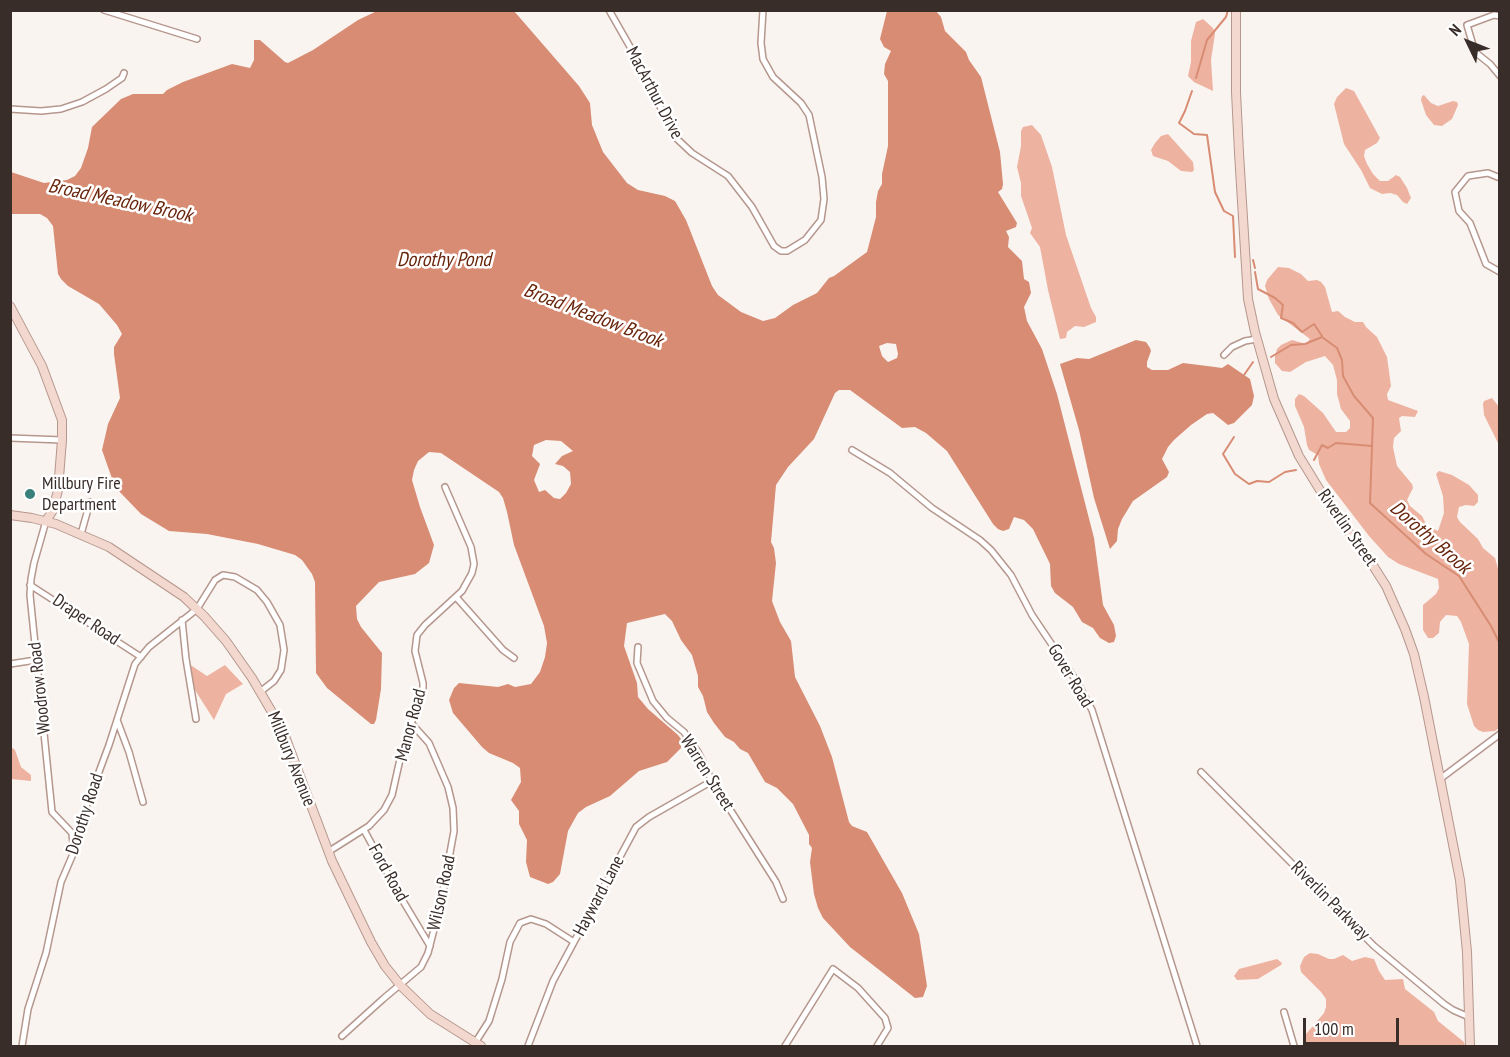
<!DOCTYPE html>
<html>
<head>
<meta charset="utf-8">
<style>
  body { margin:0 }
  #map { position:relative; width:1510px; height:1057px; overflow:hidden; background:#faf4f1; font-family:"PT Sans Narrow",sans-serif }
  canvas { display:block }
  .frame { position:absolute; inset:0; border:12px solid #392d29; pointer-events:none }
  .north { position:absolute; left:1438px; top:12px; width:60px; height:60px; -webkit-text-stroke:4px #fff; paint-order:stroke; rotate:313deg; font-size:16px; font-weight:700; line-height:24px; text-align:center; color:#392d29 }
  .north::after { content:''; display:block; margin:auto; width:21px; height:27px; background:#392d29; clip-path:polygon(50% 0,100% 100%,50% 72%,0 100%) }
  .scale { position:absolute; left:1303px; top:1018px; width:96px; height:27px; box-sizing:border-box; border:3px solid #392d29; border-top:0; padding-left:8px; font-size:18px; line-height:21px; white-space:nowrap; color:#392d29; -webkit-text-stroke:4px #fff; paint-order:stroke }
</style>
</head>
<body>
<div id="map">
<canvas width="1510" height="1057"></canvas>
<div class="frame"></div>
<div class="north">N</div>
<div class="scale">100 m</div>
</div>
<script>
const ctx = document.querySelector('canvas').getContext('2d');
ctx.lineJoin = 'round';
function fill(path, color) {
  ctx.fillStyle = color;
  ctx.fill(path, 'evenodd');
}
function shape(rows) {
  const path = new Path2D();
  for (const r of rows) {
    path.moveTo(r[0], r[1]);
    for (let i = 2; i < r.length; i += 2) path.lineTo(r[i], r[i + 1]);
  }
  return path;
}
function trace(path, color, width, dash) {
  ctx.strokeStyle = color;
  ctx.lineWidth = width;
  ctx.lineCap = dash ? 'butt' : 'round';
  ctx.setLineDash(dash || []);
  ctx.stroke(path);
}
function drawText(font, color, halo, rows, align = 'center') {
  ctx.font = font + ' "PT Sans Narrow",sans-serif';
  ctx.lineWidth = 5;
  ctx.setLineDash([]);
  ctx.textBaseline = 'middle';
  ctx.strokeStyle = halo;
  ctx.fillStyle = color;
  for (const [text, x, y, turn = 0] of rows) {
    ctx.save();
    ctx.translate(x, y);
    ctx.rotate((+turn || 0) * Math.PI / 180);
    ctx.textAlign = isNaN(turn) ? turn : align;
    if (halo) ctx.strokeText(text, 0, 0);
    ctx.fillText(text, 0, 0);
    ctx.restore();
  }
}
fill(shape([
  [1203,19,1213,28,1215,34,1211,60,1213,91,1194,82,1188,76,1191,62,1191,41,1196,22],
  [1346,88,1354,91,1380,138,1377,143,1365,150,1364,156,1367,164,1373,174,1380,181,1388,181,1396,175,1400,177,1407,188,1411,198,1407,204,1403,202,1397,195,1390,193,1382,194,1370,188,1361,170,1344,144,1334,104,1337,97],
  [1424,95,1431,103,1438,106,1453,101,1457,102,1458,105,1452,119,1442,126,1434,125,1426,115,1421,100,1422,96],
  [1032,125,1041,135,1052,167,1066,235,1091,308,1096,317,1096,322,1084,327,1075,326,1067,332,1066,338,1060,339,1048,290,1040,247,1030,233,1032,228,1021,196,1021,183,1017,167,1021,146,1021,131,1023,127],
  [1168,134,1193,162,1194,170,1192,172,1181,171,1168,161,1153,156,1151,150,1155,143,1161,136],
  [1278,267,1289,268,1301,274,1308,281,1317,280,1321,282,1325,287,1332,312,1338,311,1345,317,1355,322,1363,322,1366,327,1377,337,1387,357,1391,386,1387,394,1388,400,1418,411,1415,417,1402,416,1399,418,1401,431,1394,438,1393,447,1397,466,1412,484,1413,488,1407,500,1410,506,1422,516,1427,526,1438,531,1444,513,1443,496,1436,474,1439,471,1452,475,1469,485,1478,495,1478,502,1474,506,1466,505,1459,507,1457,517,1460,522,1478,539,1483,548,1495,558,1499,572,1500,727,1495,731,1483,732,1478,730,1474,726,1467,704,1469,644,1461,622,1457,616,1446,615,1440,622,1439,633,1433,638,1428,638,1423,630,1423,605,1436,594,1439,588,1438,579,1399,564,1388,557,1369,536,1326,480,1319,464,1318,455,1309,450,1307,445,1304,427,1295,406,1295,399,1299,394,1304,396,1323,413,1336,432,1346,432,1350,428,1350,421,1341,409,1337,394,1337,380,1333,365,1325,356,1306,362,1290,372,1282,371,1275,363,1275,356,1277,349,1281,345,1292,340,1306,344,1310,339,1278,315,1269,299,1265,286,1267,280],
  [1492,398,1499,407,1499,445,1484,415,1483,404,1484,401],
  [189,664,207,676,225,665,243,684,226,694,214,720,195,690],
  [10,746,15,750,21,767,31,775,31,781,11,779],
  [1310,953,1318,954,1329,959,1334,959,1343,955,1352,961,1365,957,1374,959,1379,971,1385,980,1403,979,1405,989,1434,1012,1438,1021,1464,1042,1465,1046,1306,1046,1306,1034,1324,1013,1326,1007,1326,999,1321,992,1301,972,1300,966,1304,957],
  [1277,959,1282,963,1281,965,1258,979,1237,980,1234,976,1239,969]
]), '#edb3a0');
fill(shape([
  [887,11,936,11,941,17,945,31,966,52,969,60,981,77,1000,152,1003,184,1002,189,998,192,1017,223,1016,227,1006,231,1009,237,1008,247,1022,261,1024,279,1029,282,1031,293,1024,307,1027,321,1042,349,1057,394,1094,538,1103,605,1114,625,1116,636,1114,642,1109,643,1100,638,1093,628,1082,622,1073,607,1055,593,1051,586,1050,564,1033,529,1024,520,1014,517,1009,529,1003,531,998,529,993,524,947,451,926,433,915,427,902,428,850,390,839,390,835,393,814,439,788,467,776,485,771,542,774,548,776,563,772,601,780,622,791,641,795,677,820,726,832,757,849,822,852,826,867,832,902,893,919,934,927,986,923,997,915,998,850,947,823,918,818,908,814,894,810,862,812,848,809,844,809,835,793,804,777,788,765,782,748,753,740,749,734,742,725,737,714,723,707,712,703,696,698,687,698,676,692,655,681,640,672,621,665,614,627,623,624,646,637,683,638,697,648,709,678,735,681,739,681,748,667,762,639,771,610,796,586,807,578,813,568,831,560,874,553,882,548,884,530,877,526,862,527,840,519,824,519,811,511,800,521,782,520,768,513,763,489,753,482,747,453,713,449,700,454,688,459,683,498,687,508,684,515,687,531,684,540,672,545,657,547,643,544,626,514,545,507,512,503,498,499,492,441,453,429,452,418,461,414,470,412,480,420,507,434,545,429,563,415,574,379,582,356,606,357,619,361,627,382,653,381,689,376,720,374,724,371,724,327,688,316,673,315,582,312,574,302,560,295,555,258,544,207,534,169,531,141,514,115,487,102,450,108,424,120,398,114,354,114,347,122,334,117,325,99,304,68,286,61,279,58,274,53,226,47,218,40,214,10,214,11,172,44,183,67,180,75,176,81,168,88,148,92,127,121,99,133,94,163,94,167,90,183,82,232,64,250,68,254,60,254,40,260,40,285,62,288,63,313,50,358,20,377,11,514,11,579,86,590,103,592,125,603,152,627,183,638,190,665,196,675,201,686,220,712,286,718,295,741,312,763,321,775,318,793,305,817,293,829,278,834,276,867,252,876,217,876,202,878,191,882,184,882,174,888,146,888,81,884,74,885,64,891,51,884,47,880,39],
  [887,343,896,344,898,354,897,358,888,362,882,356,879,346],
  [546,440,561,441,573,451,562,456,555,464,563,466,570,472,571,484,566,493,560,499,554,498,545,490,539,492,534,480,540,464,532,456,534,445],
  [1136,340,1146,342,1150,348,1151,351,1147,362,1147,367,1152,370,1168,370,1183,363,1215,367,1222,368,1228,364,1250,379,1254,396,1252,405,1234,423,1228,425,1213,413,1207,414,1191,425,1174,440,1168,447,1162,459,1169,472,1167,477,1133,501,1122,519,1118,529,1117,541,1110,549,1094,498,1079,430,1060,364,1077,358,1089,359]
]), '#d88c73');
trace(shape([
  [1196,78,1207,40,1226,17,1228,10],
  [1192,91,1185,111,1179,123,1194,134,1207,135,1215,192,1224,211,1233,216,1235,257],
  [1253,260,1255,268],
  [1255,272,1258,289,1275,298,1283,305,1281,318,1293,323,1302,332,1314,324,1322,336],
  [1271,357,1291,345,1305,344,1322,337,1337,348,1342,360,1343,376,1354,396,1373,418,1370,503,1426,554,1459,576,1491,626,1500,644],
  [1244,375,1253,362],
  [1234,437,1223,454,1235,474,1249,484,1257,481,1269,482,1285,472,1296,470],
  [1314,460,1322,445,1328,448,1336,443,1372,446]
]), '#d88c73', 2);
const street = shape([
  [104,10,197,39],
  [609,10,633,52,675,137,692,153,728,176,752,207,774,246,781,251,787,251,805,240,821,220,824,199,822,177,809,115,801,103,773,77,763,59,761,43,763,10],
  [1500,16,1494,15,1467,25,1475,52,1490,64,1500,76],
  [10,109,41,111,61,109,82,102,106,89,122,78,124,73],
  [1500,178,1488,173,1468,176,1455,192,1459,211,1470,223,1486,264,1500,272],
  [1224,355,1232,347,1245,341,1257,339],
  [10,438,62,440],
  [852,450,890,473,932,508,980,540,991,550,1011,575,1032,615,1077,682,1092,710,1197,1046],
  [46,521,34,563,31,579,30,595,52,812,72,833,73,845],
  [81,534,90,502],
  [30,585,141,657],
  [456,597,503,650,514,658],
  [182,620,186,659,196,719],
  [638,647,637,663,653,701,667,718,684,732,698,752,712,781,776,882,783,899],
  [10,664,36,660],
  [117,720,129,752,143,802],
  [1201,772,1374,946,1444,1004,1453,1010,1469,1017],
  [1440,779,1500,734],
  [364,830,400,896,430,946],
  [328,852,369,826,384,810,392,795,403,746,423,691,423,683,415,651,417,635,425,625,462,591,472,573,474,564,471,547,445,487],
  [1284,1012,1294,1046],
  [342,1036,383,999,421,967,428,953,441,902,454,831,453,808,448,787,429,743,411,723],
  [475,1043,489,1021,502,979,510,942,520,923,531,919,546,924,574,942],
  [22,1046,28,1009,46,953,61,882,73,854,83,815,109,745,135,664,149,647,197,609,215,580,223,575,235,577,257,590,267,602,280,625,284,650,281,670,274,681,260,692],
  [528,1046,553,981,636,827,649,817,712,781],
  [785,1046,833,969,858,988,885,1018,888,1028,877,1046]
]);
const secondary = shape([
  [1236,10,1236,92,1239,153,1248,299,1255,332,1274,399,1299,456,1334,513,1365,553,1386,586,1405,629,1414,654,1424,697,1460,880,1467,952,1470,1046],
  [10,306,42,366,62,420,62,440,58,490,53,510,46,521],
  [10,515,32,518,56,524,109,547,184,597,204,616,226,641,252,678,283,731,332,861,371,942,385,966,401,986,430,1014,481,1046]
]);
trace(street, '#b5978d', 8);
trace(secondary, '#b5978d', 10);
trace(street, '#fff', 5);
trace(secondary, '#f2d8cf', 8);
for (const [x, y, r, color] of [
  [30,494,6,"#39817c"]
]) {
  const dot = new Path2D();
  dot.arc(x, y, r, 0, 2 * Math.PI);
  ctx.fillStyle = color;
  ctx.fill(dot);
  trace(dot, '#fff', 2);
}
drawText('18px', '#392d29', '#fff', [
  ["MacArthur Drive",654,93,62],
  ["Riverlin Street",1347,528,55],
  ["Draper Road",86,620,34],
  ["Gover Road",1070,676,59],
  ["Woodrow Road",40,688,-96],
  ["Manor Road",411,725,-75],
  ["Millbury Avenue",291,759,68],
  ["Warren Street",707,773,58],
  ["Dorothy Road",85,814,-72],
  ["Ford Road",388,873,61],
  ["Wilson Road",442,893,-78],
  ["Hayward Lane",599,896,-62],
  ["Riverlin Parkway",1330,901,45]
]);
drawText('18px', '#392d29', '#fff', [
  ["Millbury Fire",42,484],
  ["Department",42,505]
], 'left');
drawText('italic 20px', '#69250c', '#fff', [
  ["Broad Meadow Brook",120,201,12],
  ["Dorothy Pond",444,260],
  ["Broad Meadow Brook",593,316,21],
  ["Dorothy Brook",1430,538,41]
]);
</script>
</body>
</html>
